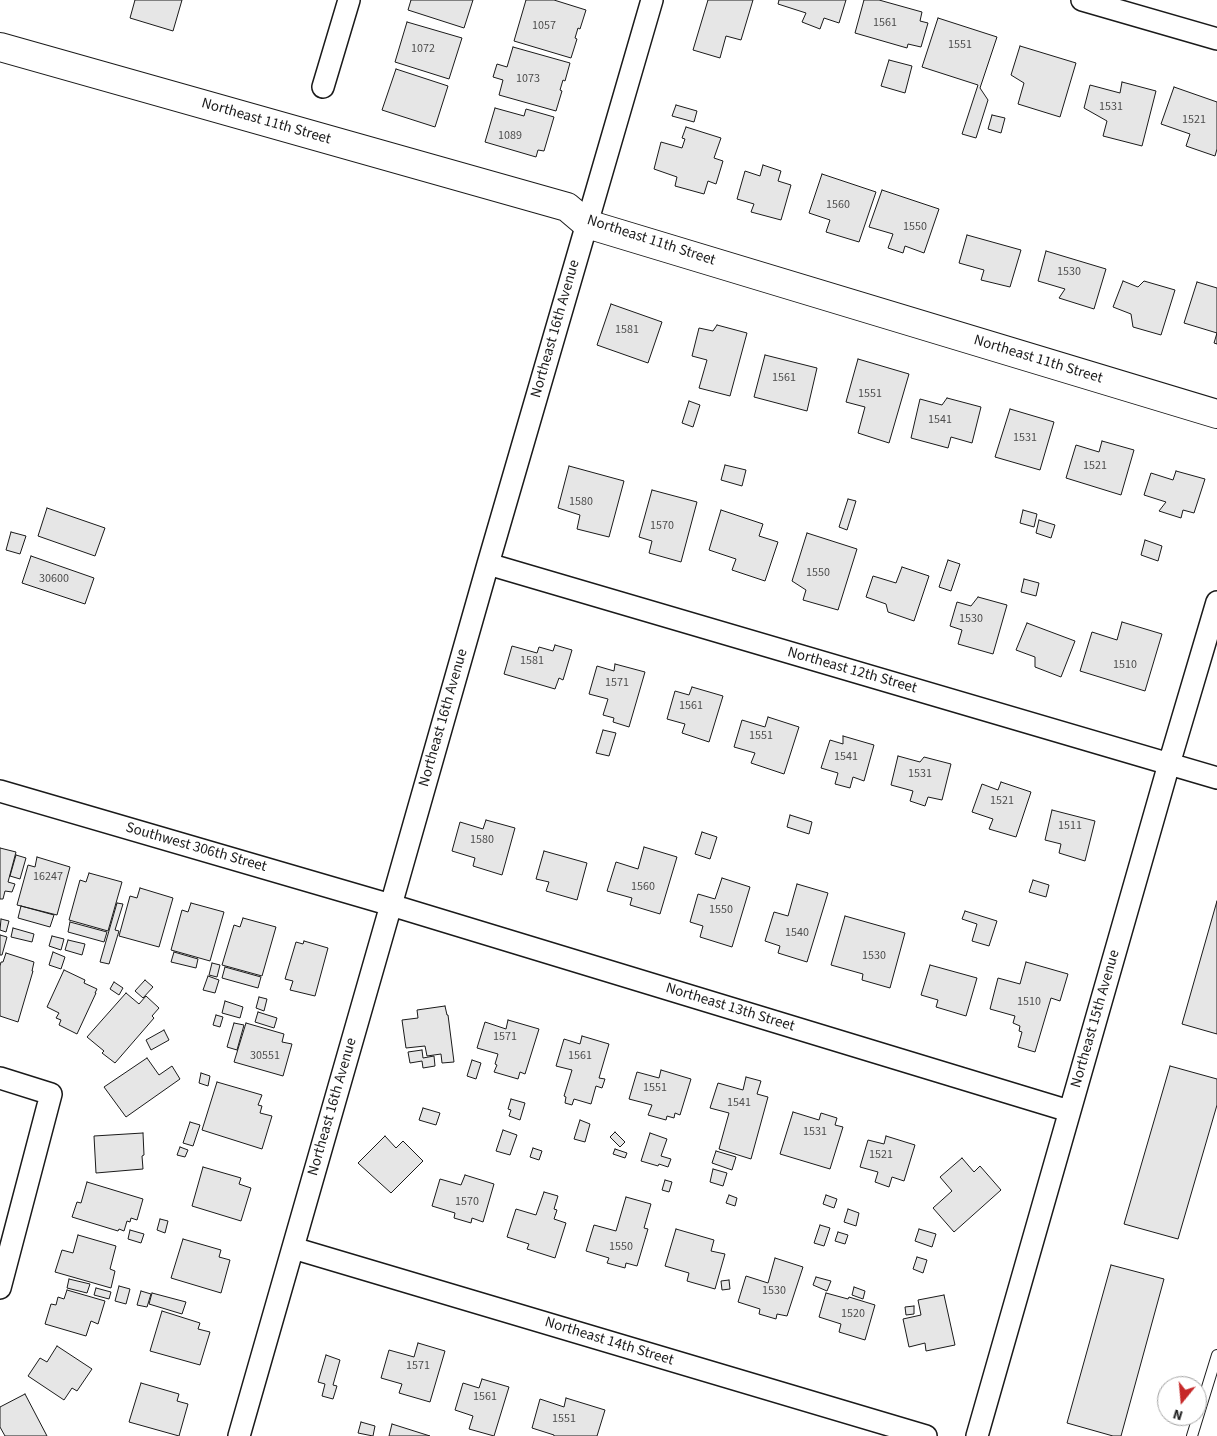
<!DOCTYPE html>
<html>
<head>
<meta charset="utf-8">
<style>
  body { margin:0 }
  #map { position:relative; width:1217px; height:1436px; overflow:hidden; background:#fff; font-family:"Source Sans 3",sans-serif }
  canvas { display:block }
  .north { position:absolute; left:1157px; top:1376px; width:50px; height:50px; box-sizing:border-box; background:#fff; border:1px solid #a3a3a3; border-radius:50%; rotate:197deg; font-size:14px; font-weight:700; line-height:20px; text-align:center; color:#1a1a1a }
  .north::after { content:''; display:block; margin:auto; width:18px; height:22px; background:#c62828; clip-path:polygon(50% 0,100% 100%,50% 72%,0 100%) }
</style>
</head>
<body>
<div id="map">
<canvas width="1217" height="1436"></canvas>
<div class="north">N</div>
</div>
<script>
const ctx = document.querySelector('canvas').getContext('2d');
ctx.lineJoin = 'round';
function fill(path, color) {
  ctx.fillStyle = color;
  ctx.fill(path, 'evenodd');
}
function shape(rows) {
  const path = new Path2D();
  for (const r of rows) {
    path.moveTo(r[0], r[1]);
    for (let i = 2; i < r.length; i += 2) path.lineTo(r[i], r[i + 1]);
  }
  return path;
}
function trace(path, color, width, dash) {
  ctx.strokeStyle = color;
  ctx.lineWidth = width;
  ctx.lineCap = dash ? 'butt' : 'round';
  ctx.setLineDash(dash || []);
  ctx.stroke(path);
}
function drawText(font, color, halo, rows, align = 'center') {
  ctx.font = font + ' "Source Sans 3",sans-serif';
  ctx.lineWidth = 4;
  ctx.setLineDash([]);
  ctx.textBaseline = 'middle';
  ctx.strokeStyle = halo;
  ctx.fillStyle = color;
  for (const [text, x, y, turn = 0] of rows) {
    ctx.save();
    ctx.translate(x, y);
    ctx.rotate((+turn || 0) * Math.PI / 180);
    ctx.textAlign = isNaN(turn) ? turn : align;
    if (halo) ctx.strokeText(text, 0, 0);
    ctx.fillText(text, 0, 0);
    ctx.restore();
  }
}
const building = shape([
  [135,0,182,0,173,31,130,18,135,0],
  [411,0,473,0,464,28,408,10,411,0],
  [526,0,554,0,586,10,580,29,578,28,575,38,577,39,571,58,514,41,526,0],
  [708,0,753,0,741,40,726,36,720,58,693,50,708,0],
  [779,0,846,0,839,23,824,18,820,29,802,22,806,13,778,4,779,0],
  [864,0,879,0,922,12,920,21,928,23,921,47,908,44,907,48,855,33,864,0],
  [938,18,997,37,980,88,988,100,976,138,962,134,978,85,922,67,938,18],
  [407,22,462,38,449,79,395,62,407,22],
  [1020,46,1076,63,1060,117,1018,104,1024,83,1011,75,1020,46],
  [513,47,570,63,565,81,563,80,560,90,562,91,556,111,499,95,503,80,493,77,497,64,507,67,513,47],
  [889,60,912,66,905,93,881,86,889,60],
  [396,69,448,86,435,127,382,110,396,69],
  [1122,82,1156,91,1142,146,1103,136,1107,121,1084,108,1090,85,1120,93,1122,82],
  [1174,87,1217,102,1217,149,1215,156,1186,146,1190,134,1161,124,1174,87],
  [676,105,697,111,694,122,672,116,676,105],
  [495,108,524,116,526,109,554,117,544,151,538,150,536,157,485,142,495,108],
  [992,115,1005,118,1001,133,988,129,992,115],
  [686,127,721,138,714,158,723,161,716,184,708,181,704,194,675,186,677,177,654,169,661,142,682,148,685,139,682,138,686,127],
  [763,165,781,171,778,181,791,185,781,220,751,212,754,204,737,199,745,171,760,176,763,165],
  [822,174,876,192,859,242,826,232,830,220,809,213,822,174],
  [882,190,939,209,924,253,905,246,903,253,888,248,893,234,869,227,882,190],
  [967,235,1021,250,1010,287,981,280,984,270,959,263,967,235],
  [1046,251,1106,269,1094,309,1059,298,1065,289,1038,281,1046,251],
  [1123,281,1138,287,1144,281,1175,290,1161,335,1133,327,1131,314,1113,307,1123,281],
  [1197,282,1217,288,1217,344,1214,343,1217,333,1184,323,1197,282],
  [611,304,662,322,648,363,597,345,611,304],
  [717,325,747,333,730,396,699,388,707,360,692,356,699,328,713,331,717,325],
  [765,355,817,368,807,411,754,397,765,355],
  [858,359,909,374,889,443,858,433,865,407,846,402,858,359],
  [947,398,981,407,972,443,951,437,948,448,911,438,920,399,942,405,947,398],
  [689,401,700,405,693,427,682,423,689,401],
  [1010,409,1054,422,1040,470,995,457,1010,409],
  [1102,441,1134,450,1121,495,1066,478,1076,445,1099,452,1102,441],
  [725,465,746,470,742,486,721,480,725,465],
  [569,466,624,481,609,537,577,529,580,515,558,508,569,466],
  [1176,471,1205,479,1194,513,1183,510,1181,518,1159,511,1166,502,1144,495,1151,473,1173,480,1176,471],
  [652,490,697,502,681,562,649,553,652,541,639,537,652,490],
  [848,499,856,501,847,530,839,527,848,499],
  [47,508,105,528,95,556,38,536,47,508],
  [721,510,763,524,759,536,778,542,765,581,732,570,736,559,709,550,721,510],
  [1023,510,1037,514,1034,527,1020,523,1023,510],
  [1039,520,1055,525,1051,538,1036,533,1039,520],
  [11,532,26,536,20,554,6,550,11,532],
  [807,533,857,549,838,610,803,600,806,590,792,581,807,533],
  [1145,540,1162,546,1158,561,1141,555,1145,540],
  [31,556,94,578,85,604,22,583,31,556],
  [948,560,960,564,951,591,939,587,948,560],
  [902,567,929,576,914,621,888,612,886,604,866,597,873,576,896,583,902,567],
  [1024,579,1039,583,1036,596,1021,592,1024,579],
  [978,597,1007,605,993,654,958,644,962,630,950,626,957,602,971,606,978,597],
  [1122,622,1162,634,1145,691,1080,671,1092,632,1117,640,1122,622],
  [1027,623,1075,641,1061,677,1035,667,1035,657,1016,650,1027,623],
  [555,645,572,650,563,680,559,678,555,689,504,674,512,646,537,653,539,647,553,651,555,645],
  [615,664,645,672,629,727,613,722,614,718,603,715,608,699,589,694,597,666,614,671,615,664],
  [692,687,723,696,709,742,682,733,685,724,667,719,675,691,689,695,692,687],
  [768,717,799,727,784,774,751,763,755,753,734,747,742,720,765,727,768,717],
  [603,730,616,733,609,756,596,753,603,730],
  [843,736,874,745,864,781,853,777,850,788,835,784,838,773,821,768,830,740,843,744,843,736],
  [898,756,920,762,924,757,951,764,942,800,928,797,925,806,910,801,913,791,891,785,898,756],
  [1001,782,1031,792,1016,837,989,829,993,819,972,812,982,784,998,790,1001,782],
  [1052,810,1095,821,1085,861,1059,853,1061,844,1045,840,1052,810],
  [790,815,812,822,809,834,787,827,790,815],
  [486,820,515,828,502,875,473,866,475,858,452,851,460,822,483,829,486,820],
  [702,832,717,837,710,859,695,854,702,832],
  [644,847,677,857,660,914,630,905,632,898,607,891,616,862,638,869,644,847],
  [0,848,16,852,8,882,15,884,12,892,5,891,3,899,0,899,0,848],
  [544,851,587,863,577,900,546,891,549,882,536,879,544,851],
  [16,855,26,858,20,879,10,876,16,855],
  [37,857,70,867,57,915,17,905,28,865,35,867,37,857],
  [89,873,122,882,108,931,69,920,80,880,86,882,89,873],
  [722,878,750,887,732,947,700,937,703,926,690,922,698,894,715,899,722,878],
  [1033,880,1049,885,1046,897,1029,892,1033,880],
  [797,884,828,893,807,962,778,953,780,946,765,941,774,912,788,916,797,884],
  [140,888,173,898,159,947,119,936,130,896,137,898,140,888],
  [1217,901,1217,1034,1182,1024,1217,901],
  [117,903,123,904,115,930,119,931,109,964,100,962,117,903],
  [191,903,224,912,210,961,171,950,182,910,188,912,191,903],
  [21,906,54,915,50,927,18,918,21,906],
  [965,911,997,921,989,946,972,941,977,924,962,919,965,911],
  [845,916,905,933,890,988,862,980,863,974,831,965,845,916],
  [243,918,276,927,262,976,222,965,234,925,240,927,243,918],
  [1,919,9,921,6,932,0,930,1,919],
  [70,922,107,932,104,942,68,932,70,922],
  [13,928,34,934,32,942,11,937,13,928],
  [0,935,7,937,2,955,0,955,0,935],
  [52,936,64,939,61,950,49,946,52,936],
  [68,940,85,944,82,955,65,950,68,940],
  [304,941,328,948,315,996,290,990,293,981,285,979,296,942,303,944,304,941],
  [53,952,65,957,61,969,49,965,53,952],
  [174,952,198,959,196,968,171,962,174,952],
  [6,953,34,962,32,971,33,971,18,1022,0,1016,0,966,1,962,3,962,6,953],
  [1026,962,1068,974,1060,1001,1051,998,1035,1052,1018,1047,1022,1032,1019,1031,1020,1026,1013,1023,1015,1016,990,1009,998,978,1020,984,1026,962],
  [212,963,220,965,217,977,209,975,212,963],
  [930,965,977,978,966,1016,936,1007,938,1000,921,995,930,965],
  [225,967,261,977,258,988,222,978,225,967],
  [64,970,85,980,84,983,97,989,95,993,96,993,77,1034,59,1025,61,1020,56,1018,59,1013,47,1007,64,970],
  [208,976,219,980,215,993,203,990,208,976],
  [145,980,153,987,143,998,135,991,145,980],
  [114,982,123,988,119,995,110,989,114,982],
  [126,993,139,1004,146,996,159,1008,152,1016,154,1018,115,1063,102,1053,104,1051,87,1037,126,993],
  [259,997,267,999,264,1011,256,1008,259,997],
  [225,1001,243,1007,240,1018,222,1013,225,1001],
  [445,1006,447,1015,448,1015,454,1062,442,1063,441,1054,427,1056,425,1046,406,1048,402,1020,418,1018,417,1010,445,1006],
  [258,1012,277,1018,274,1028,255,1022,258,1012],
  [216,1015,223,1017,220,1027,213,1025,216,1015],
  [508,1020,539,1029,525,1074,520,1072,518,1079,494,1072,497,1065,495,1064,498,1054,477,1048,485,1022,506,1029,508,1020],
  [234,1023,244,1025,237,1050,227,1047,234,1023],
  [246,1023,284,1034,282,1042,292,1044,283,1076,234,1062,246,1023],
  [164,1030,169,1040,151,1050,146,1040,164,1030],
  [582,1036,609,1044,599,1078,605,1079,602,1088,596,1086,591,1104,574,1099,572,1105,565,1103,566,1097,564,1096,572,1070,556,1066,564,1039,580,1044,582,1036],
  [422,1050,423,1058,434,1056,435,1066,423,1068,422,1061,410,1063,408,1052,422,1050],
  [147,1058,159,1075,172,1066,180,1079,126,1117,104,1087,147,1058],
  [472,1060,481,1063,476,1079,467,1076,472,1060],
  [1170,1066,1217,1079,1217,1105,1178,1239,1124,1224,1170,1066],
  [661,1070,691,1079,680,1115,675,1113,674,1118,667,1116,666,1120,648,1115,652,1105,629,1099,637,1072,659,1078,661,1070],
  [201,1073,210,1076,208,1086,199,1083,201,1073],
  [746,1077,761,1081,757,1094,768,1097,751,1159,719,1149,729,1113,710,1108,718,1083,743,1090,746,1077],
  [217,1082,262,1095,258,1105,262,1106,260,1113,272,1116,262,1149,202,1130,217,1082],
  [511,1099,525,1103,520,1120,509,1116,511,1110,508,1109,511,1099],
  [423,1108,440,1113,436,1125,419,1120,423,1108],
  [793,1112,819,1120,821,1113,837,1118,835,1125,843,1127,830,1169,780,1154,793,1112],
  [580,1120,590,1124,585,1142,574,1139,580,1120],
  [190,1122,200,1125,193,1146,183,1143,190,1122],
  [503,1130,517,1135,510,1155,496,1151,503,1130],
  [615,1132,625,1142,620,1147,610,1137,615,1132],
  [143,1133,144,1155,142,1156,143,1169,96,1173,94,1136,143,1133],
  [650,1133,667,1139,661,1156,671,1159,668,1167,659,1164,658,1166,641,1161,650,1133],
  [385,1136,396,1148,403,1141,423,1161,391,1193,358,1163,385,1136],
  [886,1136,915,1145,904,1181,892,1177,889,1187,875,1182,878,1172,860,1167,868,1140,884,1144,886,1136],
  [180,1147,188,1150,185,1157,177,1155,180,1147],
  [533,1148,542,1151,539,1160,530,1157,533,1148],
  [615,1149,627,1153,625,1158,613,1154,615,1149],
  [716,1151,736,1157,732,1170,712,1163,716,1151],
  [962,1158,974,1172,980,1166,1001,1190,954,1232,933,1208,952,1191,940,1177,962,1158],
  [203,1167,241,1178,239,1184,251,1188,241,1221,192,1206,203,1167],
  [713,1169,727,1173,723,1186,710,1182,713,1169],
  [465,1175,494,1184,483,1222,472,1218,471,1223,454,1218,455,1213,432,1206,440,1179,461,1185,465,1175],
  [665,1180,672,1182,669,1192,662,1190,665,1180],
  [87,1182,143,1199,137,1220,131,1218,130,1222,127,1221,124,1231,119,1229,118,1231,72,1217,77,1202,81,1203,87,1182],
  [544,1192,558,1196,554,1209,557,1210,554,1219,566,1223,555,1258,527,1249,529,1244,507,1237,516,1209,536,1215,544,1192],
  [729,1195,737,1198,735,1206,726,1203,729,1195],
  [826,1195,837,1199,834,1208,823,1204,826,1195],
  [626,1197,651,1204,644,1228,648,1229,637,1266,626,1263,625,1268,607,1263,609,1258,586,1251,594,1225,616,1231,626,1197],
  [848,1209,859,1213,856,1226,844,1222,848,1209],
  [160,1219,168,1221,165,1233,157,1230,160,1219],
  [820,1225,830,1228,824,1246,814,1243,820,1225],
  [676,1229,714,1240,711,1251,725,1254,715,1289,687,1281,689,1273,665,1266,676,1229],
  [919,1229,936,1234,932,1247,915,1241,919,1229],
  [130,1230,144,1234,141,1243,128,1239,130,1230],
  [838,1232,848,1235,845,1244,835,1241,838,1232],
  [78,1235,116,1246,110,1269,115,1271,111,1288,55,1272,62,1250,73,1253,78,1235],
  [183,1239,221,1250,219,1257,230,1260,221,1293,171,1278,183,1239],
  [917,1257,927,1260,923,1273,913,1269,917,1257],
  [775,1258,803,1267,787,1316,777,1314,776,1319,759,1314,760,1309,738,1302,746,1276,768,1283,775,1258],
  [1111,1265,1164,1279,1121,1436,1113,1436,1067,1423,1111,1265],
  [816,1277,831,1281,827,1291,813,1285,816,1277],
  [69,1279,90,1284,87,1293,67,1288,69,1279],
  [729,1280,730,1289,722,1290,721,1281,729,1280],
  [119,1286,130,1289,126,1304,115,1301,119,1286],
  [854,1287,865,1291,863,1299,852,1295,854,1287],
  [96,1288,111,1292,109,1299,94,1295,96,1288],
  [67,1290,105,1301,98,1324,91,1321,86,1336,45,1324,51,1304,56,1305,58,1297,64,1299,67,1290],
  [141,1291,151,1294,147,1307,137,1305,141,1291],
  [152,1293,186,1302,182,1314,149,1304,152,1293],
  [826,1293,848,1299,849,1297,875,1305,865,1340,839,1332,841,1324,819,1317,826,1293],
  [944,1295,955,1345,926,1351,925,1343,909,1347,903,1319,921,1315,918,1300,944,1295],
  [914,1306,914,1314,906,1315,905,1307,914,1306],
  [162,1311,200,1323,198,1329,210,1332,200,1365,150,1351,162,1311],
  [418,1343,445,1351,430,1402,399,1393,402,1384,381,1378,389,1350,414,1357,418,1343],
  [57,1346,92,1369,77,1391,72,1388,64,1400,28,1376,40,1358,47,1362,57,1346],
  [326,1355,340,1360,333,1385,337,1386,333,1399,322,1396,325,1384,318,1382,326,1355],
  [482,1379,509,1387,494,1436,469,1429,473,1416,455,1410,463,1383,479,1388,482,1379],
  [141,1383,179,1394,177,1401,188,1404,179,1436,129,1422,141,1383],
  [25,1394,47,1436,5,1436,0,1427,0,1407,25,1394],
  [566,1398,605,1410,597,1436,554,1436,554,1435,532,1428,540,1399,564,1407,566,1398],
  [361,1422,375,1426,373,1436,358,1433,361,1422],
  [392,1424,430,1436,389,1436,392,1424]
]);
fill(building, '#e6e6e6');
trace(building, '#1a1a1a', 1);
const lane = shape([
  [1192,1436,1217,1355]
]);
const street = shape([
  [1082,0,1217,39],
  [323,87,349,0],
  [488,564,1217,778],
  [0,791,391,905,1069,1111],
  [0,1078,51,1094,0,1288],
  [293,1248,926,1436],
  [239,1436,391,905,488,564,652,0],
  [977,1436,1169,764,1217,602]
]);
const secondary = shape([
  [0,47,567,207,587,224,1217,414]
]);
trace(lane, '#1a1a1a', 12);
trace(street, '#1a1a1a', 24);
trace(secondary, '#1a1a1a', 30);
trace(lane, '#fff', 10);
trace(street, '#fff', 21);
trace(secondary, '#fff', 28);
drawText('12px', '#4d4d4d', null, [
  ["1561",885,23],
  ["1057",544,26],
  ["1551",960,45],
  ["1072",423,49],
  ["1073",528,79],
  ["1531",1111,107],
  ["1521",1194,120],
  ["1089",510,136],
  ["1560",838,205],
  ["1550",915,227],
  ["1530",1069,272],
  ["1581",627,330],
  ["1561",784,378],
  ["1551",870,394],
  ["1541",940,420],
  ["1531",1025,438],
  ["1521",1095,466],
  ["1580",581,502],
  ["1570",662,526],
  ["1550",818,573],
  ["30600",54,579],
  ["1530",971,619],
  ["1581",532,661],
  ["1510",1125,665],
  ["1571",617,683],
  ["1561",691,706],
  ["1551",761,736],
  ["1541",846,757],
  ["1531",920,774],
  ["1521",1002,801],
  ["1511",1070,826],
  ["1580",482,840],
  ["16247",48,877],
  ["1560",643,887],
  ["1550",721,910],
  ["1540",797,933],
  ["1530",874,956],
  ["1510",1029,1002],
  ["1571",505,1037],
  ["30551",265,1056],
  ["1561",580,1056],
  ["1551",655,1088],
  ["1541",739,1103],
  ["1531",815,1132],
  ["1521",881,1155],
  ["1570",467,1202],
  ["1550",621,1247],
  ["1530",774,1291],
  ["1520",853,1314],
  ["1571",418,1366],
  ["1561",485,1397],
  ["1551",564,1419]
]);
drawText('15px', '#1a1a1a', '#fff', [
  ["Northeast 11th Street",266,122,16],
  ["Northeast 11th Street",651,241,18],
  ["Northeast 16th Avenue",556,329,-74],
  ["Northeast 11th Street",1038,360,17],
  ["Northeast 12th Street",852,671,16],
  ["Northeast 16th Avenue",444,718,-74],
  ["Southwest 306th Street",196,848,16],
  ["Northeast 13th Street",730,1008,17],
  ["Northeast 15th Avenue",1096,1019,-74],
  ["Northeast 16th Avenue",333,1107,-74],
  ["Northeast 14th Street",609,1342,17]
]);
</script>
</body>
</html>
